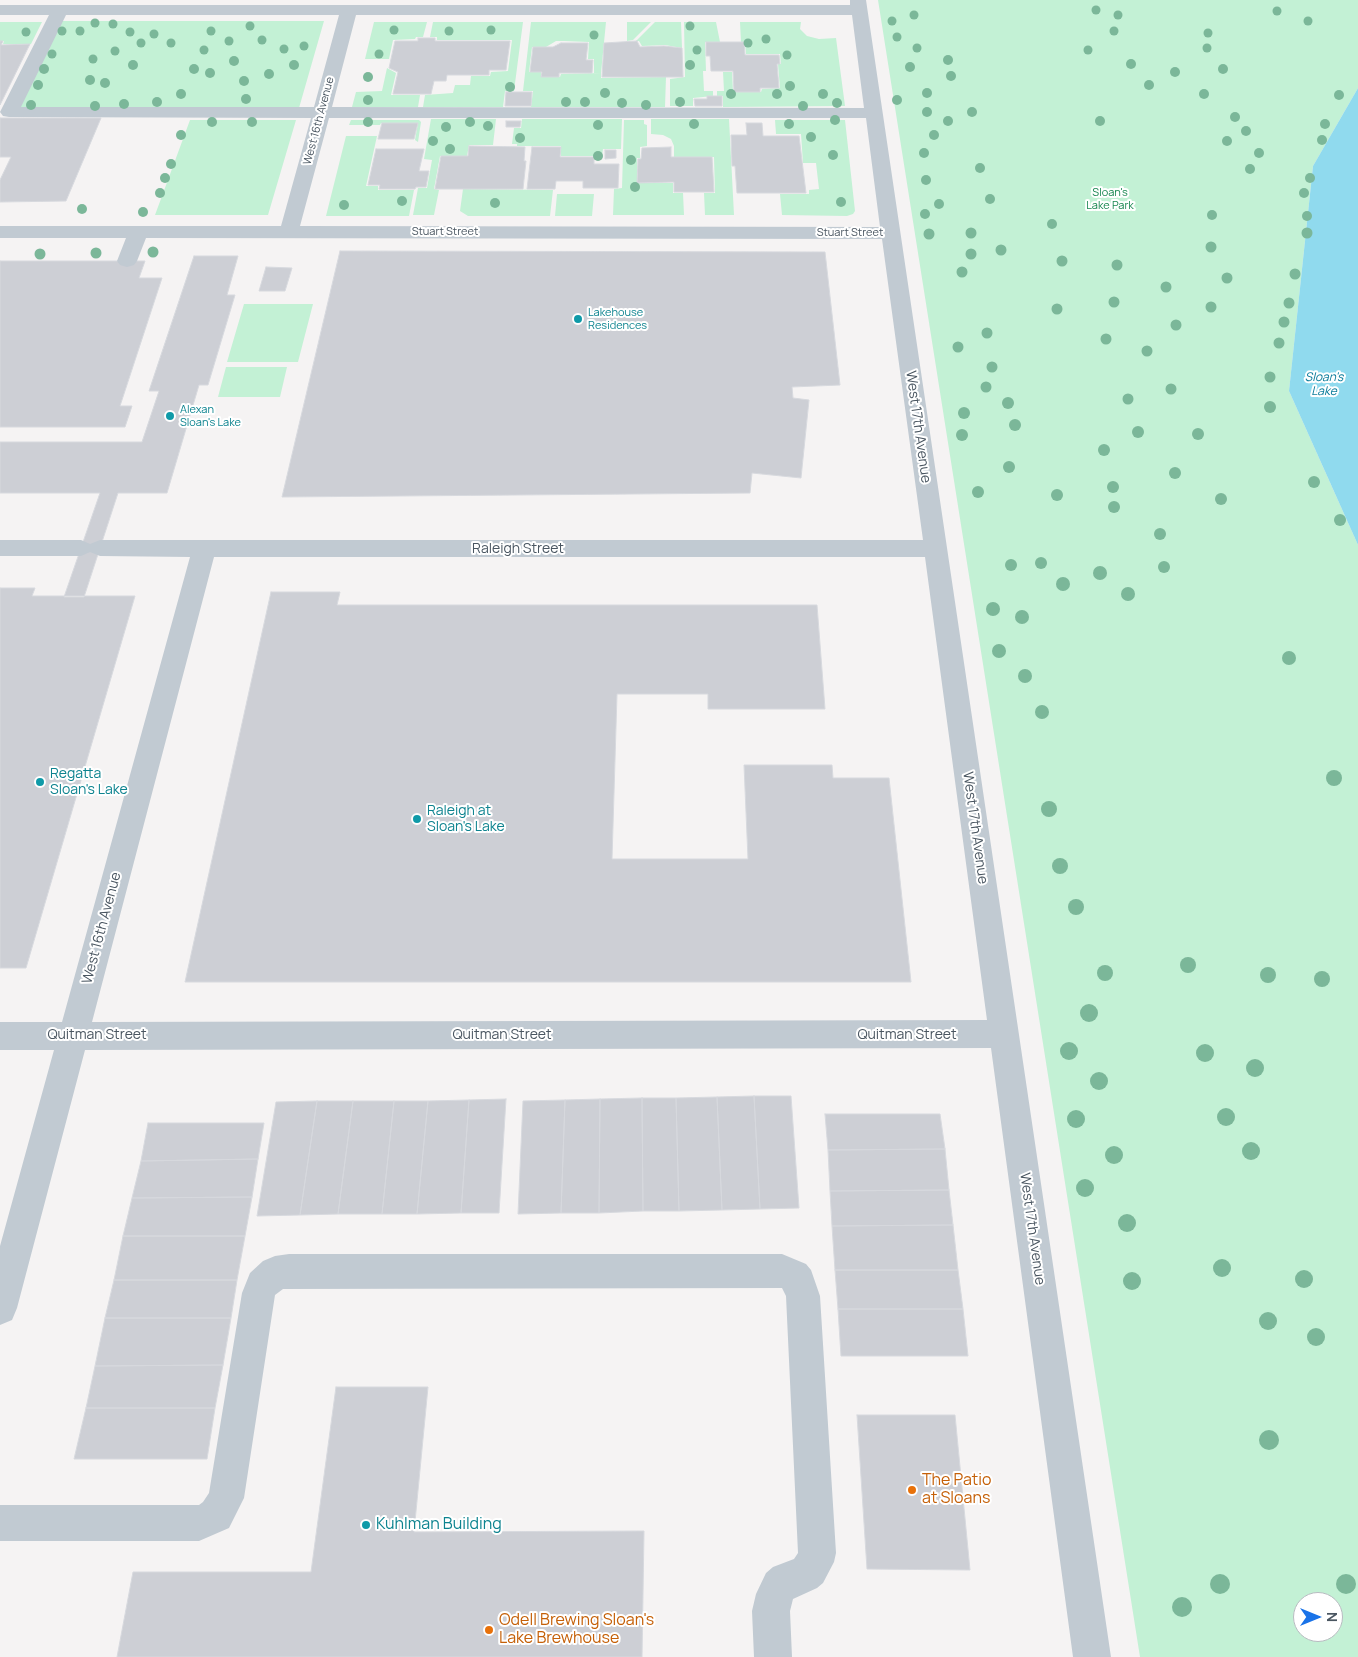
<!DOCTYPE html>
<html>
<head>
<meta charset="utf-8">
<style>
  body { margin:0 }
  #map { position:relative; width:1358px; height:1657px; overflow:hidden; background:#f5f3f3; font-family:Manrope,sans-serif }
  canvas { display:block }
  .north { position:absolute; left:1293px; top:1592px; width:50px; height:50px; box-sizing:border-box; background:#fff; border:1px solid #b7bbc0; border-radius:50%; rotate:90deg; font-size:14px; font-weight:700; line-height:20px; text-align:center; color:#4a5661 }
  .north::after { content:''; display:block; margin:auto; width:18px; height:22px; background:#1a73e8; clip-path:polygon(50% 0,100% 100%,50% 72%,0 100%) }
</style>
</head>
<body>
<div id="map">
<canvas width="1358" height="1657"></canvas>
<div class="north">N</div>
</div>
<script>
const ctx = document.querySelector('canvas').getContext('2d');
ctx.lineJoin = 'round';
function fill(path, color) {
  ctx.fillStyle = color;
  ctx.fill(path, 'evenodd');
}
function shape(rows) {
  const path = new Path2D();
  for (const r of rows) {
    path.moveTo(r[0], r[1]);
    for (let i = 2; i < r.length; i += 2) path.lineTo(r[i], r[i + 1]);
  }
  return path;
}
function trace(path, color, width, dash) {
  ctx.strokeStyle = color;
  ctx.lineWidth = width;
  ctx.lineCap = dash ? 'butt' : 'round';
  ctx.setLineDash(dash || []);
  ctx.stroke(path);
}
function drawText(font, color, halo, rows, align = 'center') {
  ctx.font = font + ' Manrope,sans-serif';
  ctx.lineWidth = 4;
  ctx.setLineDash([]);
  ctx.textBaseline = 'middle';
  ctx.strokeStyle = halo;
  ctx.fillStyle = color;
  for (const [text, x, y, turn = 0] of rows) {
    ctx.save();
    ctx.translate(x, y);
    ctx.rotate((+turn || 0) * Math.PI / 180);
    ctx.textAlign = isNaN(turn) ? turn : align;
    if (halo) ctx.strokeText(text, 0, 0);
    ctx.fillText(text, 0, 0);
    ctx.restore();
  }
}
fill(shape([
  [878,0,1358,0,1358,88,1313,166,1289,391,1358,545,1358,1657,1140,1657],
  [1303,1602,1333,1602,1333,1632,1303,1632],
  [59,21,324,21,299,108,16,108],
  [0,22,42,22,31,44,3,44,4,41,0,41],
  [374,22,427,22,423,37,416,37,415,39,393,40,389,59,365,59],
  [433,22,523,22,514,91,505,91,503,107,423,107,425,95,453,93,455,85,470,85,471,76,490,76,491,72,508,71,512,40,437,40,437,37,430,37],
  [531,22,606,22,601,73,594,73,594,59,588,59,589,42,564,41,556,41,546,47,532,47,529,72,541,72,541,77,560,77,561,74,601,73,601,78,666,77,665,107,531,107,533,91,523,91],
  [627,22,651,22,633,40,627,41],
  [655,22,681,22,682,48,665,45,642,46,639,41,636,41],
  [684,22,716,22,720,42,705,42,706,71,703,71,704,91,713,91,713,96,693,98,693,106,670,106,670,79,685,77],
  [740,22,801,22,800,29,807,36,819,39,836,38,845,106,723,107,723,96,717,96,717,91,724,91,723,72,732,72,733,92,761,92,762,89,780,88,778,64,781,64,780,54,746,54,745,42,741,42],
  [387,68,396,73,391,95,420,95,418,107,352,107,356,92,382,91],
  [431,119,496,119,493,145,469,145,467,156,440,156,434,189,439,190,434,215,413,215,418,188,427,188,432,160,424,159],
  [522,119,622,119,621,149,603,149,602,156,561,156,561,146,517,146,517,144,512,144,514,128,521,128],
  [651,119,729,119,734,215,705,215,704,193,715,193,714,157,674,157,674,146,671,139,663,135,651,134],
  [190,120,296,120,268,215,155,215],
  [351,120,419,120,421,122,418,142,415,140,418,123,381,123,380,125,349,125],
  [624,120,644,120,644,124,647,125,647,146,640,147,640,158,637,158,637,183,673,183,673,193,683,193,684,215,613,215,614,189,622,188],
  [775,120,845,120,855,211,853,214,847,216,782,215,780,194,809,194,809,190,819,189,816,163,803,163,801,134,776,134],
  [346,136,377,136,366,186,378,186,378,190,414,190,409,216,326,216],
  [463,189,553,190,550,216,468,216,460,211],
  [557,194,594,194,592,216,555,216],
  [244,304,313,304,298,362,227,362],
  [226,367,287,367,280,397,218,397]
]), '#c3f1d5');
fill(shape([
  [1358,88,1358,545,1289,391,1313,166]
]), '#90daee');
const building = shape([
  [418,38,435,38,435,41,510,41,506,70,489,70,489,75,447,75,446,81,434,81,431,94,393,94,398,72,389,68,395,41,418,41,418,38],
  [0,41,3,41,1,45,30,44,0,105,0,41],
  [637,41,640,47,664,46,682,48,683,77,602,77,604,43,637,41],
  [706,42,744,42,745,55,779,55,780,64,777,64,779,88,760,88,760,92,734,92,733,71,711,71,710,56,706,56,706,42],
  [561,43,588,43,586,60,593,60,592,73,559,73,559,77,541,77,542,72,530,72,533,47,553,47,561,43],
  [506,92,532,92,531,106,505,106,506,92],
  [707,96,722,96,722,106,695,106,694,99,707,99,707,96],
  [0,118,101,118,66,201,0,202,0,180,11,157,0,157,0,118],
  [506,121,521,121,520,127,506,127,506,121],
  [382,123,418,123,414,139,378,139,382,123],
  [746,123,762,123,763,136,799,136,806,193,737,193,735,166,732,166,731,135,747,135,746,123],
  [469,146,525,147,524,161,526,161,523,189,435,189,441,156,468,156,469,146],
  [532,147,561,147,560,157,594,157,594,164,619,164,618,188,583,188,583,181,556,181,555,189,527,189,532,147],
  [671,147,671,157,712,157,714,192,674,192,674,182,637,183,638,159,641,159,642,148,671,147],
  [376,149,424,149,419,171,429,171,426,187,416,187,415,189,379,189,380,185,368,185,376,149],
  [605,150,616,150,616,158,605,159,605,150],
  [340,251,825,252,840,385,792,387,793,398,809,400,801,478,752,473,750,493,282,497,340,251],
  [194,256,238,256,227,295,235,295,208,385,199,385,167,493,118,493,84,597,64,597,100,493,0,493,0,442,142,442,159,391,149,391,194,256],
  [0,261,145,261,139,278,162,278,120,406,132,406,125,427,0,427,0,261],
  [266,267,292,268,285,291,259,291,266,267],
  [0,588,35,588,32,596,135,596,26,968,0,968,0,588],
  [271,592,340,592,337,605,817,605,825,709,708,709,708,694,617,694,612,859,748,859,744,765,832,765,833,778,889,778,911,982,185,982,271,592],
  [754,1096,760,1209,722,1210,717,1097,754,1096],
  [754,1096,791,1096,799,1208,760,1209,754,1096],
  [717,1097,722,1210,679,1211,676,1098,717,1097],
  [642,1098,643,1211,599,1213,600,1099,642,1098],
  [642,1098,676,1098,679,1211,643,1211,642,1098],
  [506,1099,499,1213,461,1213,469,1100,506,1099],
  [600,1099,599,1213,561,1213,565,1100,600,1099],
  [469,1100,461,1213,417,1214,428,1101,469,1100],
  [565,1100,561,1213,518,1214,523,1101,565,1100],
  [317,1101,300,1215,257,1216,276,1102,317,1101],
  [317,1101,353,1101,338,1214,300,1215,317,1101],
  [353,1101,394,1101,382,1214,338,1214,353,1101],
  [394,1101,428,1101,417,1214,382,1214,394,1101],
  [825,1114,940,1114,945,1149,828,1150,825,1114],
  [148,1123,264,1123,258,1159,141,1161,148,1123],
  [945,1149,949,1190,830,1191,828,1150,945,1149],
  [258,1159,252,1197,132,1198,141,1161,258,1159],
  [949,1190,953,1225,832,1226,830,1191,949,1190],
  [252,1197,245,1236,123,1236,132,1198,252,1197],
  [953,1225,958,1270,835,1270,832,1226,953,1225],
  [123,1236,245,1236,237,1280,114,1280,123,1236],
  [835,1270,958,1270,963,1309,838,1309,835,1270],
  [114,1280,237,1280,231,1318,105,1318,114,1280],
  [838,1309,963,1309,968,1356,841,1356,838,1309],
  [105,1318,231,1318,223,1365,95,1366,105,1318],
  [223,1365,215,1408,86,1408,95,1366,223,1365],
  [336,1387,428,1387,414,1532,644,1531,642,1657,117,1657,133,1572,311,1572,336,1387],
  [86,1408,215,1408,207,1459,74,1459,86,1408],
  [857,1415,955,1415,970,1570,867,1569,857,1415]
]);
fill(building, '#cdcfd5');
trace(building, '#d7d9de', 1);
fill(shape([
  [850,0,866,0,1111,1657,1073,1657,991,1048,85,1050,17,1308,12,1320,0,1325,0,1246,54,1050,0,1050,0,1022,62,1022,190,557,100,556,90,552,81,556,0,556,0,540,81,540,90,544,100,540,923,540,882,239,146,238,137,261,134,265,127,267,120,265,117,261,126,238,0,238,0,226,281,226,311,118,9,117,3,116,0,112,49,15,0,15,0,5,850,5,850,0],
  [66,15,339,15,314,107,21,107,66,15],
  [356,15,852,15,864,108,332,107,356,15],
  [329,118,866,118,880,227,300,226,329,118],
  [214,557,925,557,987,1020,92,1022,214,557],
  [289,1254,782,1254,806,1264,811,1270,820,1296,836,1553,834,1562,823,1583,817,1588,793,1599,790,1611,792,1657,754,1657,752,1611,756,1594,766,1573,773,1567,794,1559,798,1553,786,1296,782,1288,283,1289,275,1295,244,1498,229,1528,199,1541,0,1541,0,1505,199,1505,203,1502,209,1493,242,1293,250,1273,263,1261,275,1256,289,1254]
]), '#c1cad2');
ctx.fillStyle = '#7bb799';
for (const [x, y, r] of [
  [1096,10,4.5],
  [1277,11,4.5],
  [914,15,4.5],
  [1118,15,4.5],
  [892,21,4.5],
  [1308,21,4.5],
  [95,23,4.5],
  [113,24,4.5],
  [250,26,4.5],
  [690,26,4.5],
  [394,30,4.5],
  [491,30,4.5],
  [62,31,4.5],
  [80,31,4.5],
  [211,31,4.5],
  [449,31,4.5],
  [1114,31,4.5],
  [26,32,4.5],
  [130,32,4.5],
  [1208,33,4.5],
  [154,34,4.5],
  [594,35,4.5],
  [897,37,4.5],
  [766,39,4.5],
  [262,40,4.5],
  [229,41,4.5],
  [141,43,4.5],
  [171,43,4.5],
  [748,43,4.5],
  [304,46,4.5],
  [917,48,4.5],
  [1207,48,4.5],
  [284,49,4.5],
  [204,50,4.5],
  [697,50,4.5],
  [1088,50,4.5],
  [115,51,4.5],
  [52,54,4.5],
  [379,54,4.5],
  [787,55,4.5],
  [93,59,4.5],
  [948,60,5],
  [234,61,5],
  [1131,64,5],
  [133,65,5],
  [294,65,5],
  [690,65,5],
  [910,67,5],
  [44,69,5],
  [194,69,5],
  [1223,69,5],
  [1175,72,5],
  [210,73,5],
  [269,74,5],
  [951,76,5],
  [368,77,5],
  [90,80,5],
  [244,81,5],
  [105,83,5],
  [38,85,5],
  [1149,85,5],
  [790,86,5],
  [510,87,5],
  [605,93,5],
  [927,93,5],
  [181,94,5],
  [731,94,5],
  [777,94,5],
  [823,94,5],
  [1204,94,5],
  [1339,95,5],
  [246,99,5],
  [368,100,5],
  [897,100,5],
  [157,102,5],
  [566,102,5],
  [585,102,5],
  [680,102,5],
  [622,103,5],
  [837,103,5],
  [124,104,5],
  [31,105,5],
  [646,105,5],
  [95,106,5],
  [803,106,5],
  [927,112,5],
  [972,112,5],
  [1235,117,5],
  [835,120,5],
  [948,121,5],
  [1100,121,5],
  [212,122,5],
  [252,122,5],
  [368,122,5],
  [470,122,5],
  [694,124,5],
  [789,124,5],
  [1325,124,5],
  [598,125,5],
  [488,126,5],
  [446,127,5],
  [1246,131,5],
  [181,135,5],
  [934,135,5],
  [811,137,5],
  [520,138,5],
  [1322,140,5],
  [433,141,5],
  [1227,141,5],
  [450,149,5],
  [924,153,5],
  [1259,153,5],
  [833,155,5],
  [598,156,5],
  [631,160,5],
  [171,164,5],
  [980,168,5],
  [1250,169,5],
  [165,178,5],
  [1310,178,5],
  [926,180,5],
  [635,187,5],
  [160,193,5],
  [1304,193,5],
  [990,199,5],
  [402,201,5],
  [841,202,5],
  [495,203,5],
  [939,204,5],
  [344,205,5],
  [82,209,5],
  [143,212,5],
  [925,214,5],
  [1212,215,5],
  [1307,216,5],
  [1052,224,5],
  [971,233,5.5],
  [1307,233,5.5],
  [929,234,5.5],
  [1211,247,5.5],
  [1001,250,5.5],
  [153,252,5.5],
  [96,253,5.5],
  [40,254,5.5],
  [971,254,5.5],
  [1062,261,5.5],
  [1117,265,5.5],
  [962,272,5.5],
  [1295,274,5.5],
  [1227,278,5.5],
  [1166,287,5.5],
  [1114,302,5.5],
  [1289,303,5.5],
  [1211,307,5.5],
  [1057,309,5.5],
  [1284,322,5.5],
  [1176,325,5.5],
  [987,333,5.5],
  [1106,339,5.5],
  [1279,343,5.5],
  [958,347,5.5],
  [1147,351,5.5],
  [992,367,5.5],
  [1270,377,5.5],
  [986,387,5.5],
  [1171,389,5.5],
  [1128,399,5.5],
  [1008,403,6],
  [1270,407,6],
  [964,413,6],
  [1015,425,6],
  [1138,432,6],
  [1198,434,6],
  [962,435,6],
  [1104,450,6],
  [1009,467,6],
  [1175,473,6],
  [1314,482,6],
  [1113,487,6],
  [978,492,6],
  [1057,495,6],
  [1221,499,6],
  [1114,507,6],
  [1340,520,6],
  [1160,534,6],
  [1041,563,6],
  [1011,565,6],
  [1164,567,6],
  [1100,573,7],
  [1063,584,7],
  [1128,594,7],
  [993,609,7],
  [1022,617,7],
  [999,651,7],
  [1289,658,7],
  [1025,676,7],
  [1042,712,7],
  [1334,778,8],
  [1049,809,8],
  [1060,866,8],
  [1076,907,8],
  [1188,965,8],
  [1105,973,8],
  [1268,975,8],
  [1322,979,8],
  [1089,1013,9],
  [1069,1051,9],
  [1205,1053,9],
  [1255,1068,9],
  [1099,1081,9],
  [1226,1117,9],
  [1076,1119,9],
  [1251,1151,9],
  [1114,1155,9],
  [1085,1188,9],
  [1127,1223,9],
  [1222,1268,9],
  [1304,1279,9],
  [1132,1281,9],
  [1268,1321,9],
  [1316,1337,9],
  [1269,1440,10],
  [1220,1584,10],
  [1346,1584,10],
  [1182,1607,10]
]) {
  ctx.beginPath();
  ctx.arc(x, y, r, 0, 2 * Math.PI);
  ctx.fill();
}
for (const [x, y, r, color] of [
  [578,319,5,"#0f9aa8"],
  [170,416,5,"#0f9aa8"],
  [40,782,5,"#0f9aa8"],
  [417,819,5,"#0f9aa8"],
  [912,1490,5,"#e8710a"],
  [366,1525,5,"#0f9aa8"],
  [489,1630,5,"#e8710a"]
]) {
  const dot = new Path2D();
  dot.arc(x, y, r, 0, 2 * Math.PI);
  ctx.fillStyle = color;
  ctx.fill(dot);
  trace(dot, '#fff', 2);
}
drawText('11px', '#4a5661', '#fff', [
  ["West 16th Avenue",319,121,-75],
  ["Stuart Street",445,232],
  ["Stuart Street",850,233]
]);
drawText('11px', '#17864f', '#fff', [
  ["Sloan's",1110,193],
  ["Lake Park",1110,206]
]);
drawText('11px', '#0d838f', '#fff', [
  ["Lakehouse",588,313],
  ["Residences",588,326],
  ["Alexan",180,410],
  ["Sloan's Lake",180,423]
], 'left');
drawText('italic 12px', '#0c7c9b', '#fff', [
  ["Sloan's",1324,378],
  ["Lake",1324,392]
]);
drawText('14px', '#4a5661', '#fff', [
  ["West 17th Avenue",918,427,82],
  ["Raleigh Street",518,549],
  ["West 17th Avenue",975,828,82],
  ["West 16th Avenue",102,928,-75],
  ["Quitman Street",97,1035],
  ["Quitman Street",502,1035],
  ["Quitman Street",907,1035],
  ["West 17th Avenue",1032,1229,82]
]);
drawText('14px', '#0d838f', '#fff', [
  ["Regatta",50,774],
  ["Sloan's Lake",50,790],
  ["Raleigh at",427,811],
  ["Sloan's Lake",427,827]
], 'left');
drawText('16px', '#c56008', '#fff', [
  ["The Patio",922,1481],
  ["at Sloans",922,1499],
  ["Odell Brewing Sloan's",499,1621],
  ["Lake Brewhouse",499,1639]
], 'left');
drawText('16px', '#0d838f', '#fff', [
  ["Kuhlman Building",376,1525]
], 'left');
</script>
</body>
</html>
